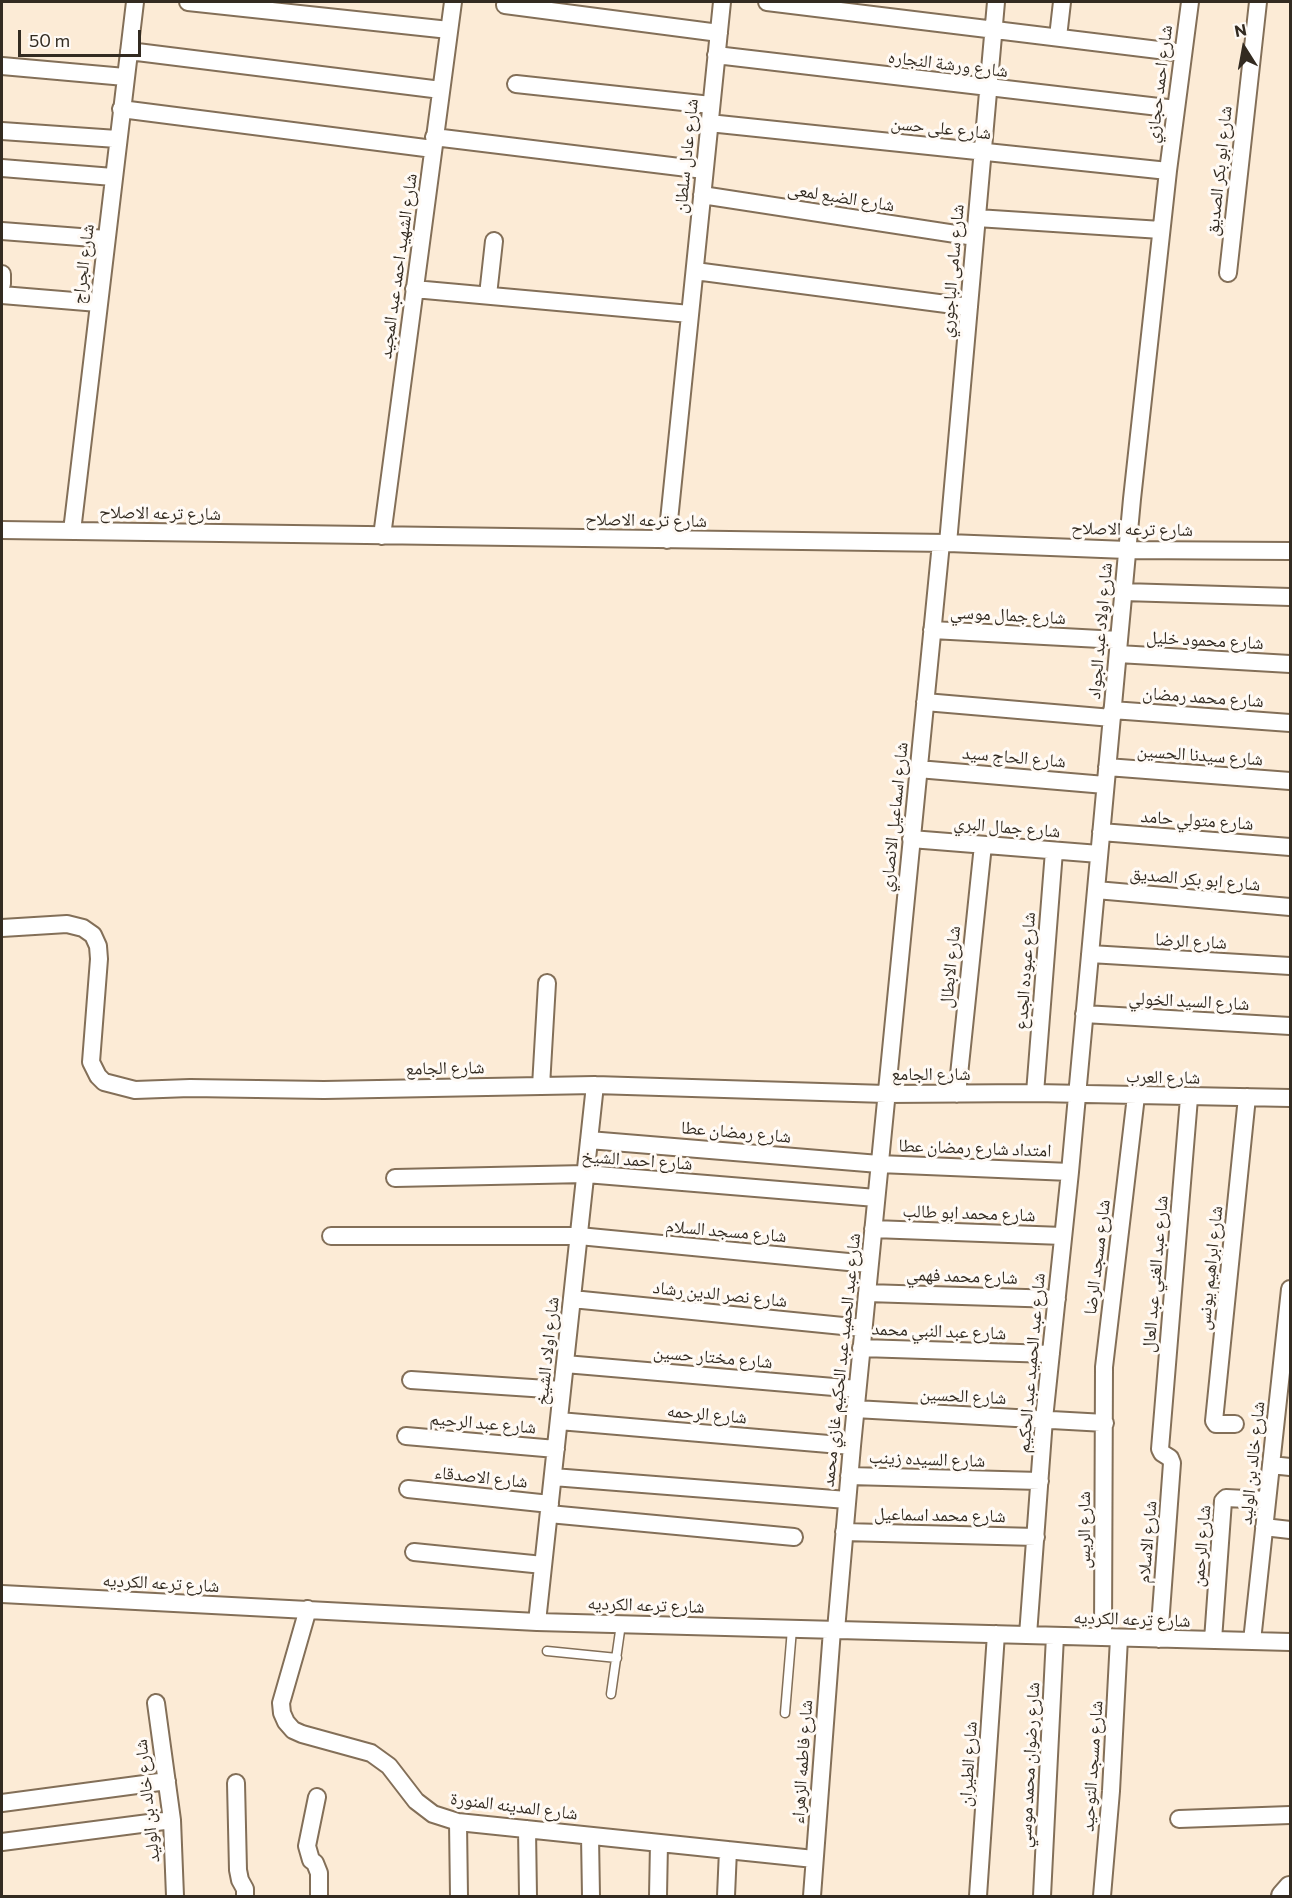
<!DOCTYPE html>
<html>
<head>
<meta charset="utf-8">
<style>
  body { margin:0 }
  #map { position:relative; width:1292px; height:1898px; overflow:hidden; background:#fcebd6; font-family:Commissioner,sans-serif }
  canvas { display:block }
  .frame { position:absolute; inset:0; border:3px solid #332b21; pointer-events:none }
  .north { position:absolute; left:1214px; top:18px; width:60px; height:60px; -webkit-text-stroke:4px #fffaf5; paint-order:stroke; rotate:349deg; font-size:16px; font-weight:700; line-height:24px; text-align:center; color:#332b21 }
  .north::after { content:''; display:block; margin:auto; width:21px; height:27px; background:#332b21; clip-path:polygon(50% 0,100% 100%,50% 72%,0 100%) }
  .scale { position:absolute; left:18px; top:30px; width:123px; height:27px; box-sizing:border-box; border:3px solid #332b21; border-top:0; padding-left:8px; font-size:18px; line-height:21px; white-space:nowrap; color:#332b21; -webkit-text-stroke:4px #fffaf5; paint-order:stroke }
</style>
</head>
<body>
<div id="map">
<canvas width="1292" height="1898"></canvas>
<div class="frame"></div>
<div class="north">N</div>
<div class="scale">50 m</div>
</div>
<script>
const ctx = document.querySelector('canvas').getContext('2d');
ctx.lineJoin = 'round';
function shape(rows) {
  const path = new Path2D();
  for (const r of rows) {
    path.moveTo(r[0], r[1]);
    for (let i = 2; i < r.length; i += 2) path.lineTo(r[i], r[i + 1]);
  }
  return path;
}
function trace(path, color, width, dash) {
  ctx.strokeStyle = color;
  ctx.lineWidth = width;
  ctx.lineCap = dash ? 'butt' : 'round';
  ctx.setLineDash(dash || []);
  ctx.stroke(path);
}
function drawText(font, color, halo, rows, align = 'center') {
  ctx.font = font + ' Commissioner,"Noto Naskh Arabic",sans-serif';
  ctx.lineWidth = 6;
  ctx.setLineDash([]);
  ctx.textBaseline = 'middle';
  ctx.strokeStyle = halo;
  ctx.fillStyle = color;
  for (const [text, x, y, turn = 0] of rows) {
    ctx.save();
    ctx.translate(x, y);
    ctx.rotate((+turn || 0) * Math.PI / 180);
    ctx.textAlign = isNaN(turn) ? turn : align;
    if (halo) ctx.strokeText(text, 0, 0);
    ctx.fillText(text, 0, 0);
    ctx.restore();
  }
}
const lane = shape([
  [547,1651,617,1658],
  [611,1694,621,1624],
  [785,1713,792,1629]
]);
const street = shape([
  [188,2,449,30],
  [767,2,1183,53],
  [505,5,719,33],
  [1058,37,1062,2],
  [129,51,441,90],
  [716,55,1176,109],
  [2,66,125,77],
  [516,84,711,105],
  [121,109,433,149],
  [709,123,1168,171],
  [2,131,117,139],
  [434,137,704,170],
  [2,168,113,177],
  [702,195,975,237],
  [977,218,1161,230],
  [2,231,106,239],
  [695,271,969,307],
  [1228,273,1258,2],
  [2,284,2,274],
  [414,289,690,314],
  [2,295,98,303],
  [488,295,494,241],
  [2,530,948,543,1127,550,1290,551],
  [72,531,135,2],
  [382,536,453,2],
  [667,540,722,2],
  [948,543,996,2],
  [1123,592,1290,597],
  [932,630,1119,640],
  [1118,654,1290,664],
  [925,702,1112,718],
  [1112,710,1290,723],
  [1107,767,1290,781],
  [918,769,1105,785],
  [1101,832,1290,847],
  [911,839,1099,854],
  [1096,890,1290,907],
  [2,928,67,924,83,928,93,935,98,946,99,959,91,1062,98,1076,104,1082,135,1090,190,1088,324,1090,595,1085,886,1094,1035,1093,1290,1098],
  [1090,954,1290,966],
  [1084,1014,1290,1026],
  [541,1086,547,983],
  [1035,1093,1054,851],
  [957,1094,983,845],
  [589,1140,879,1164,1070,1172],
  [395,1178,586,1174,876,1198],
  [873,1229,1063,1236],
  [331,1236,579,1236,869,1264],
  [867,1293,1057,1299],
  [572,1299,863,1328],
  [861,1348,1051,1354],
  [565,1364,857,1389],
  [411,1380,562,1390],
  [855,1409,1105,1423],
  [559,1421,852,1446],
  [1235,1424,1216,1424,1214,1421,1247,1097],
  [406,1436,556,1449],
  [1271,1465,1290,1467],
  [849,1476,1040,1481],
  [553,1477,847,1500],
  [408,1489,550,1504],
  [549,1514,794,1537],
  [1264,1527,1290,1530],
  [844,1532,1036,1537],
  [414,1552,543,1565],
  [2,1594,537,1622,1290,1642],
  [308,1609,281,1703,282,1713,286,1722,293,1730,302,1734,371,1753,389,1766,416,1801,433,1814,458,1822,814,1859],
  [537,1622,595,1085],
  [836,1630,852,1446,941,543],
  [1028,1635,1044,1419,1070,1172,1132,499,1168,171,1190,2],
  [1103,1637,1104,1367,1136,1096],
  [1159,1639,1172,1463,1170,1458,1162,1453,1160,1449,1189,1098],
  [1213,1640,1223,1501,1226,1498,1267,1500],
  [1252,1641,1290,1289],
  [156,1703,172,1820,175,1896],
  [236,1783,238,1870,240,1880,245,1889,245,1896],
  [317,1797,307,1846,311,1860,315,1863,319,1873,319,1896],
  [2,1803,167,1781],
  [1179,1819,1290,1815],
  [458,1822,459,1896],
  [527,1829,528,1896],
  [590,1836,591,1896],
  [2,1842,172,1820],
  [658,1896,659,1843],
  [726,1896,728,1850],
  [812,1896,832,1630],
  [978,1896,996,1634],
  [1042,1896,1055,1636],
  [1102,1896,1111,1791,1119,1638]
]);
const secondary = shape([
  [1283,1896,1290,1888]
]);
trace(lane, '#836f58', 11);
trace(street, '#836f58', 20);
trace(secondary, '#836f58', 26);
trace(lane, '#fff', 8);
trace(street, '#fff', 16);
trace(secondary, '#fff', 22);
drawText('18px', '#332b21', '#fffaf5', [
  ["شارع ورشة النجاره",948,64,7],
  ["شارع احمد حجازي",1159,84,-83],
  ["شارع على حسن",941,128,6],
  ["شارع عادل سلطان",686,156,-84],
  ["شارع ابو بكر الصديق",1219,171,-84],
  ["شارع الضبع لمعى",841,197,9],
  ["شارع الجراج",83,264,-83],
  ["شارع الشهيد احمد عبد المجيد",398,266,-82],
  ["شارع سامى الباجوري",952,271,-85],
  ["شارع ترعه الاصلاح",160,513,1],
  ["شارع ترعه الاصلاح",646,520,1],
  ["شارع ترعه الاصلاح",1132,529,1],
  ["شارع جمال موسي",1008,615,3],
  ["شارع اولاد عبد الجواد",1100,631,-85],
  ["شارع محمود خليل",1205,640,3],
  ["شارع محمد رمضان",1203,697,4],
  ["شارع سيدنا الحسين",1200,755,4],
  ["شارع الحاج سيد",1014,757,5],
  ["شارع اسماعيل الانصاري",894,817,-84],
  ["شارع متولي حامد",1197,820,4],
  ["شارع جمال البري",1007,827,5],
  ["شارع ابو بكر الصديق",1195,879,5],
  ["شارع الرضا",1191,941,3],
  ["شارع الابطال",950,967,-84],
  ["شارع عبوده الجدع",1025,971,-86],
  ["شارع السيد الخولي",1189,1001,3],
  ["شارع الجامع",445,1068,-1],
  ["شارع الجامع",931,1074],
  ["شارع العرب",1163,1077,1],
  ["شارع رمضان عطا",736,1132,5],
  ["امتداد شارع رمضان عطا",975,1148,2],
  ["شارع احمد الشيخ",637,1160,4],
  ["شارع محمد ابو طالب",969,1213,2],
  ["شارع مسجد السلام",726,1231,5],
  ["شارع مسجد الرضا",1097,1257,-83],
  ["شارع ابراهيم يونس",1210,1268,-84],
  ["شارع عبد الغني عبد العال",1155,1274,-85],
  ["شارع محمد فهمي",962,1276,2],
  ["شارع نصر الدين رشاد",720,1294,6],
  ["شارع عبد النبي محمد",939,1331,2],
  ["شارع اولاد الشيخ",547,1351,-84],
  ["شارع مختار حسين",713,1357,5],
  ["شارع عبد الحميد عبد الحكيم غازي محمد",841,1360,-84],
  ["شارع عبد الحميد عبد الحكيم",1031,1363,-85],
  ["شارع الحسين",963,1396,3],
  ["شارع الرحمه",707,1414,5],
  ["شارع عبد الرحيم",483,1423,5],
  ["شارع السيده زينب",927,1459,2],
  ["شارع خالد بن الوليد",1252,1463,-84],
  ["شارع الاصدقاء",481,1477,6],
  ["شارع محمد اسماعيل",940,1515,1],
  ["شارع الريس",1084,1530,-90],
  ["شارع الاسلام",1147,1542,-85],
  ["شارع الرحمن",1201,1546,-85],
  ["شارع ترعه الكرديه",161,1583,3],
  ["شارع ترعه الكرديه",646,1605,2],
  ["شارع ترعه الكرديه",1132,1619,2],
  ["شارع فاطمه الزهراء",802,1762,-86],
  ["شارع الطيران",968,1764,-86],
  ["شارع رضوان محمد موسي",1029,1765,-87],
  ["شارع مسجد التوحيد",1092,1766,-86],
  ["شارع خالد بن الوليد",147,1801,-96],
  ["شارع المدينه المنورة",514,1806,7]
]);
</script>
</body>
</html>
